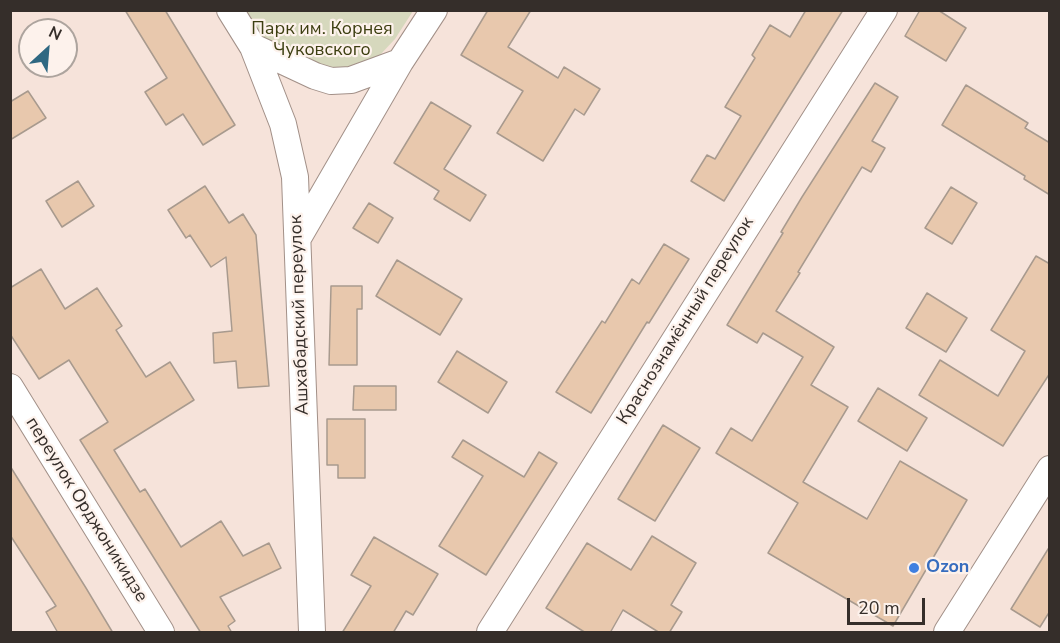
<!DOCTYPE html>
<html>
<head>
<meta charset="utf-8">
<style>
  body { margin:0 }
  #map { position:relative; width:1060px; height:643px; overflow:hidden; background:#f6e3da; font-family:"Nunito Sans",sans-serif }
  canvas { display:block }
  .frame { position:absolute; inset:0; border:12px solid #352e2a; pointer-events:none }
  .north { position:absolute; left:18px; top:18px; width:60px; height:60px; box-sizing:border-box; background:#fdf2ec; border:2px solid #ada49e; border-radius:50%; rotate:26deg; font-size:16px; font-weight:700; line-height:24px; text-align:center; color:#352e2a }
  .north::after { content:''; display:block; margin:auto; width:21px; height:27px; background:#2f6882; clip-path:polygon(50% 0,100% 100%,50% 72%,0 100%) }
  .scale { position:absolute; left:847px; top:598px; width:78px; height:27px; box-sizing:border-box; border:3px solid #352e2a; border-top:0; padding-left:8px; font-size:18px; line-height:21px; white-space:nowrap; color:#352e2a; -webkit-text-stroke:4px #fdf2ec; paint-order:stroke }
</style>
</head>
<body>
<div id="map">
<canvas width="1060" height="643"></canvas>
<div class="frame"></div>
<div class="north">N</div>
<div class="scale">20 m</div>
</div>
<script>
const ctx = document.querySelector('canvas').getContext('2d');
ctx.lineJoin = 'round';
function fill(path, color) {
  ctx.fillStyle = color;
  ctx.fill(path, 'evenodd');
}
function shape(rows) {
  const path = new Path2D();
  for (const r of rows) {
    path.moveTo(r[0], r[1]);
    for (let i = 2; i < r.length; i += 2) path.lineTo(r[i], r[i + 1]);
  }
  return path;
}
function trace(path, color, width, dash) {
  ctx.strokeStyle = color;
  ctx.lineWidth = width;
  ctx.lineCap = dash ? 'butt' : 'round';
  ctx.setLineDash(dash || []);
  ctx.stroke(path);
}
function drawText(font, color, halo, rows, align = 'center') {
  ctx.font = font + ' "Nunito Sans",sans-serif';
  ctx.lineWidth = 4.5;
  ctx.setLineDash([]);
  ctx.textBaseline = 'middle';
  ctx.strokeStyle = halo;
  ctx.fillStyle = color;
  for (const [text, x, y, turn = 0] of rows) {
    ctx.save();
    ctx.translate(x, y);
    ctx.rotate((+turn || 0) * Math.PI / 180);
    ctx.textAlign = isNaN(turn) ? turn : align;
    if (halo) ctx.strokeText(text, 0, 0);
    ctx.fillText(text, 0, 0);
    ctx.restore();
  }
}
fill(shape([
  [232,11,413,11,395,39,380,55,345,71,307,69,277,56]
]), '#d6d8bd');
const building = shape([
  [125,10,165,10,235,125,203,145,183,114,166,125,145,92,167,78,125,10],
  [488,10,531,10,508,47,558,78,564,67,600,89,584,115,575,109,543,161,497,133,523,91,461,55,488,10],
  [806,10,843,10,724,201,691,181,707,155,715,159,741,116,725,107,755,58,752,55,770,25,790,37,806,10],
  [920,10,938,10,966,28,946,61,905,36,920,10],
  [875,83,898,97,872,141,885,148,871,172,862,167,798,272,800,273,776,311,834,347,811,385,848,407,803,482,867,519,900,461,967,500,893,626,768,553,798,503,716,453,731,428,752,441,803,357,763,333,757,343,727,325,783,233,781,232,802,197,875,83],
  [966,85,1028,123,1025,128,1050,143,1050,195,1024,179,1025,176,942,125,966,85],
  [28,91,46,118,10,140,10,102,28,91],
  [431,102,471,126,444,169,486,195,470,221,434,199,439,191,394,163,431,102],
  [78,181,94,206,62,227,46,201,78,181],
  [205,186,229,223,243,214,256,235,269,386,238,388,236,361,214,363,213,333,232,331,226,257,211,267,190,235,186,238,168,210,205,186],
  [951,187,977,203,952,244,925,228,951,187],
  [369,203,393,218,378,243,353,228,369,203],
  [664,244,689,259,649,323,647,322,591,413,556,392,602,321,605,323,632,279,639,284,664,244],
  [1036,256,1050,264,1050,373,1003,446,919,395,940,360,998,396,1025,351,991,330,1036,256],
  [397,260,462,299,440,335,376,296,397,260],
  [41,269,65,309,97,288,122,326,116,330,146,377,170,362,194,400,114,450,140,492,145,489,181,547,221,521,243,556,269,543,281,568,220,597,235,621,228,626,232,633,201,633,80,440,108,422,69,360,39,379,10,334,10,288,41,269],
  [331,286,362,286,362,309,357,309,357,365,329,365,331,286],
  [927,293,967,318,946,352,906,328,927,293],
  [457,351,507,382,488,413,438,382,457,351],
  [354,386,396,386,396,410,353,410,354,386],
  [878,388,927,418,907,451,858,421,878,388],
  [327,419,365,419,365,478,338,478,338,465,327,465,327,419],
  [663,425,700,448,655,521,618,499,663,425],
  [463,440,524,477,539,452,557,463,486,575,439,546,483,476,452,457,463,440],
  [10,466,86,588,113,633,58,633,46,612,56,606,10,535,10,466],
  [652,536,696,563,671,605,682,612,669,633,660,633,623,610,610,633,586,633,546,608,587,543,631,570,652,536],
  [374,537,438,574,413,615,406,611,393,633,342,633,371,586,351,575,374,537],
  [1050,546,1050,611,1040,627,1011,609,1050,546]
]);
fill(building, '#e8c8ad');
trace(building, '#a89a8e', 1.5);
const minor = shape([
  [230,10,253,47,283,124,295,177,312,632],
  [253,47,315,76,331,81,351,80,400,62],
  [298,238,400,62,434,10],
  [10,387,161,632],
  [490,632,884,10],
  [947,632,1050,469]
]);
trace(minor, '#a29088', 28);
trace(minor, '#fff', 26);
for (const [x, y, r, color] of [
  [914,568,6,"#3f7fe0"]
]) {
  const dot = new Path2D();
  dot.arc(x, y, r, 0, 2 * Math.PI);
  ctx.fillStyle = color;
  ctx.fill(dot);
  trace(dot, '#fdf2ec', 2);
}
drawText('18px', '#3d3f11', '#fdf2ec', [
  ["Парк им. Корнея",322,30],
  ["Чуковского",322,51]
]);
drawText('18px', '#352e2a', '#fdf2ec', [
  ["Ашхабадский переулок",300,315,-92],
  ["Краснознамённый переулок",686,321,-58],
  ["переулок Орджоникидзе",86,510,58]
]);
drawText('bold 18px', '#366cbe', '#fdf2ec', [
  ["Ozon",926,568]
], 'left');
</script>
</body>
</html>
